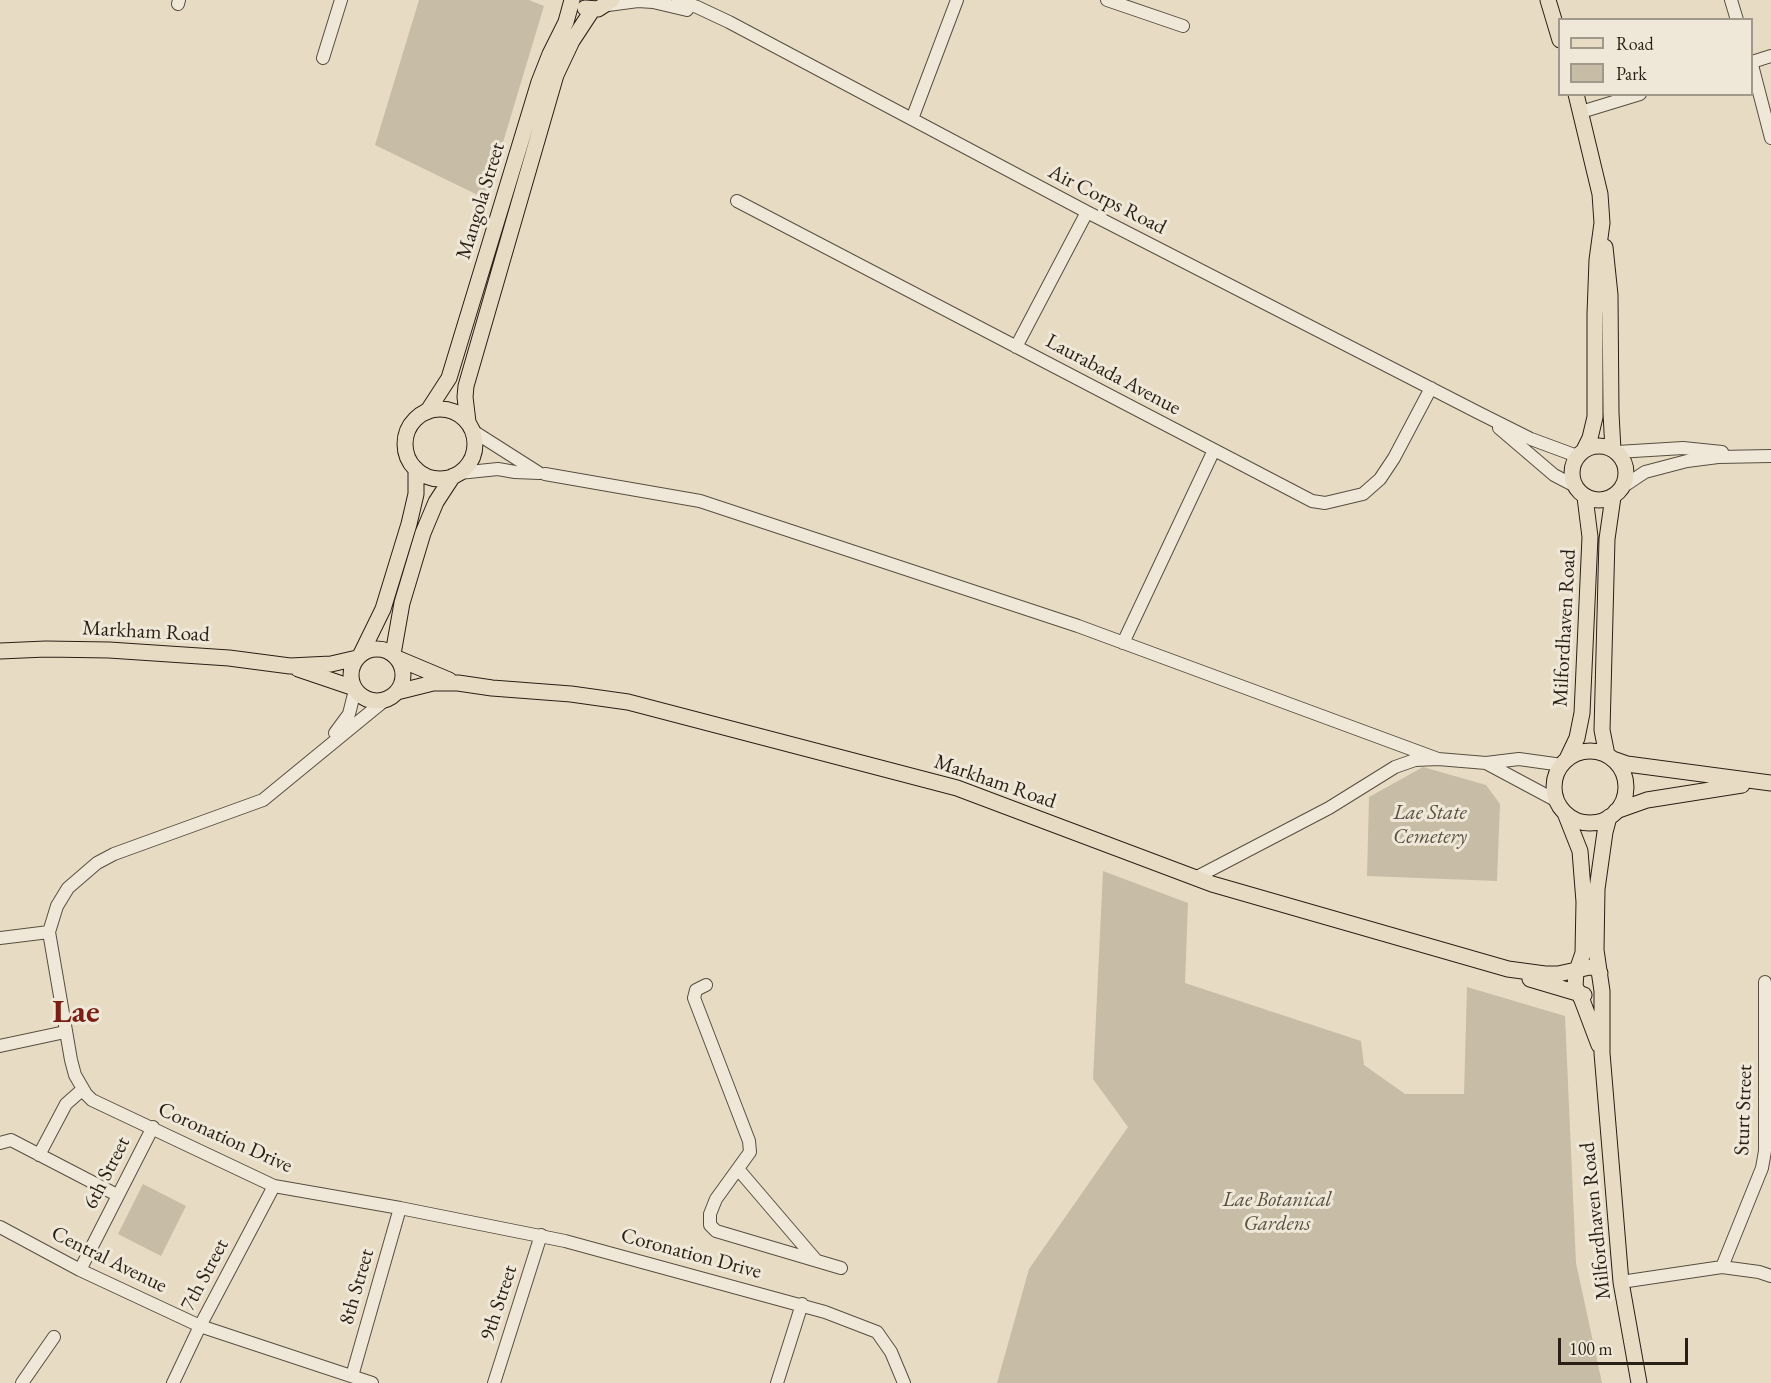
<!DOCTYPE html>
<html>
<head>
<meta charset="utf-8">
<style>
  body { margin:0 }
  #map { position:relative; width:1771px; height:1383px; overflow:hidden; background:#e7dcc3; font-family:"EB Garamond",serif }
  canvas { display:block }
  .legend { position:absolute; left:1558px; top:18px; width:195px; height:78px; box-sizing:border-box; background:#efe8d8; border:2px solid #a0988a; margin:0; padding:8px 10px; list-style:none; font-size:18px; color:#291f15 }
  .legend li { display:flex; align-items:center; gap:12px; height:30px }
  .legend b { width:30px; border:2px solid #a0988a }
  .scale { position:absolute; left:1558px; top:1338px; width:130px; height:27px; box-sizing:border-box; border:3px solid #291f15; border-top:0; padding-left:8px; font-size:18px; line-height:21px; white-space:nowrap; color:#291f15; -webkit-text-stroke:4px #efe8d8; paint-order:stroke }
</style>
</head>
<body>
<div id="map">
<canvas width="1771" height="1383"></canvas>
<ul class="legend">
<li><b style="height:8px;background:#e7dcc3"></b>Road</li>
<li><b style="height:16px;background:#c7bca5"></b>Park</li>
</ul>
<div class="scale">100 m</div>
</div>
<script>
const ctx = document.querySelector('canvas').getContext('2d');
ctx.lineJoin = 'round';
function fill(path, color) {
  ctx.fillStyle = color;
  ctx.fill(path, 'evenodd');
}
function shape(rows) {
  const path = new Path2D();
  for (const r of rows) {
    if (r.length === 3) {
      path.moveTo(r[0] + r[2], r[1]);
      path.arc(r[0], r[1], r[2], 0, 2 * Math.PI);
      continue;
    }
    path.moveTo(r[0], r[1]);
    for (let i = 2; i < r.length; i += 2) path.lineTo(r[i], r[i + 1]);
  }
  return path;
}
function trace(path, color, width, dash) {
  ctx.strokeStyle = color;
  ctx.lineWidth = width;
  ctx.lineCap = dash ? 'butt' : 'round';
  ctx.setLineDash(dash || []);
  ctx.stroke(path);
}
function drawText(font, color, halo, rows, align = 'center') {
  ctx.font = font + ' "EB Garamond",serif';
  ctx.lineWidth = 6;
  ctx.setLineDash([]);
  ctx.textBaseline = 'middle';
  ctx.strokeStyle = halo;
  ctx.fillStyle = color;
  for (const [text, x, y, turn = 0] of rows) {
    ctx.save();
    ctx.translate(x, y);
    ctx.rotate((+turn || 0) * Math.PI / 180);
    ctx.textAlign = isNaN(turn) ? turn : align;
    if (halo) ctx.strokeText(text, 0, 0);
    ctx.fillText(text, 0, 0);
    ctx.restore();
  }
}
fill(shape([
  [419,0,529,0,544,6,486,199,375,145],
  [1423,767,1486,785,1500,804,1497,881,1367,876,1369,797],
  [1103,871,1188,903,1185,983,1361,1041,1364,1065,1405,1094,1464,1094,1467,987,1565,1016,1576,1263,1602,1383,997,1383,1029,1269,1128,1127,1093,1079],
  [143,1184,186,1206,161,1256,118,1234]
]), '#c7bca5');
const minor = shape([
  [678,0,697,7,729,22,1087,212,1479,413,1531,439,1577,456],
  [1107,0,1183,26],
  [1731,0,1737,20],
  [178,4,179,0],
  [608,5,638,1,653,2,687,10],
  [323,58,341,0],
  [1752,62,1771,56],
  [1752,65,1771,138],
  [1581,112,1640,94],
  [912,119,957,0],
  [737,201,1312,501,1325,503,1363,494,1380,479,1394,458,1431,388],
  [1016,347,1087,212],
  [1499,428,1554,475,1575,486],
  [473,431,539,473],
  [1617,452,1683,448,1722,452],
  [459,473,498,469,515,472,539,473],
  [545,474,700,501,1078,626,1438,759],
  [1621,488,1645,472,1687,461,1718,457,1771,456],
  [1123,643,1214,450],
  [385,700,263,800,114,854,97,863,68,888,57,906,49,932,71,1060,75,1075,86,1094,92,1100,274,1186,400,1208,565,1241,825,1312,877,1332,891,1352,904,1383],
  [335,733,349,714,355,690],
  [1486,763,1557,801],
  [1195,878,1329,808,1395,767,1415,760,1438,759,1486,763,1519,759,1562,765],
  [0,938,49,932],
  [706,985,696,990,694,998,749,1141,750,1152,716,1199,710,1214,710,1225,716,1231,841,1268],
  [0,1046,65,1032],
  [0,1143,11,1140,117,1195],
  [39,1155,66,1104,83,1089],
  [738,1169,815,1259],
  [0,1227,80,1270,200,1326,372,1383],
  [1722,1267,1762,1168,1765,1151,1765,982],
  [80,1270,153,1127],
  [1621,1282,1722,1267,1759,1272,1771,1276],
  [352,1376,400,1208],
  [22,1383,54,1337],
  [173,1383,200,1326,274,1186],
  [494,1383,541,1235],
  [777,1383,802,1304]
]);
const major = shape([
  [1548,0,1560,40],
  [585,8,598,9,612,0],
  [1576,94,1600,194,1602,223,1597,260,1595,314,1595,417,1590,438,1584,450],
  [1605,247,1610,295,1611,413,1613,450],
  [440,444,35],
  [427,412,449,378,539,82,550,54,566,22,572,0],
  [468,422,465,397,466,386,556,75,572,41,593,9],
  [1599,473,27],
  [377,675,26],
  [0,651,46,649,109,650,229,658,290,666,331,664,357,658],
  [361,654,383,609,409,524,416,494,416,469],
  [393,654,402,603,423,533,436,502,453,476],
  [399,659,449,680],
  [298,669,354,688],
  [397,692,433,683,458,683,492,688,571,694,628,702,957,788,1212,884,1508,969,1545,974,1558,974,1590,967,1595,968,1600,973],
  [1590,787,36],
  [1607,755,1602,730,1607,539,1613,497],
  [1567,759,1577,738,1582,713,1590,537,1585,497],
  [1613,759,1627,764,1771,783],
  [1616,811,1647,800,1742,785],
  [1565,813,1580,851,1584,902,1583,953,1576,973,1575,986,1582,1000,1599,1045],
  [1609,817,1605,832,1597,889,1596,950,1602,991,1602,1053,1621,1282,1639,1383],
  [1530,979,1584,995]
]);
trace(minor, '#584e40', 14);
trace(major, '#291f15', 17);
trace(minor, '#efe8d8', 12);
trace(major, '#e7dcc3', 15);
drawText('21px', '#291f15', '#efe8d8', [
  ["Air Corps Road",1107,200,27],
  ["Mangola Street",481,201,-73],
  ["Laurabada Avenue",1113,375,28],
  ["Milfordhaven Road",1565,628,-87],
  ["Markham Road",146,632,3],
  ["Markham Road",995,782,19],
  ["Sturt Street",1744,1110,-88],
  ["Coronation Drive",225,1138,24],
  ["6th Street",107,1173,-63],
  ["Milfordhaven Road",1596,1221,-96],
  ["Coronation Drive",691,1254,15],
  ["Central Avenue",109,1260,26],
  ["7th Street",205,1275,-62],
  ["8th Street",357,1287,-74],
  ["9th Street",499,1303,-72]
]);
drawText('italic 21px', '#584e40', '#efe8d8', [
  ["Lae State",1430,813],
  ["Cemetery",1430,837],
  ["Lae Botanical",1277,1200],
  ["Gardens",1277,1224]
]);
drawText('bold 33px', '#7a1f14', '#efe8d8', [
  ["Lae",76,1013]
]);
</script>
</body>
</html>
